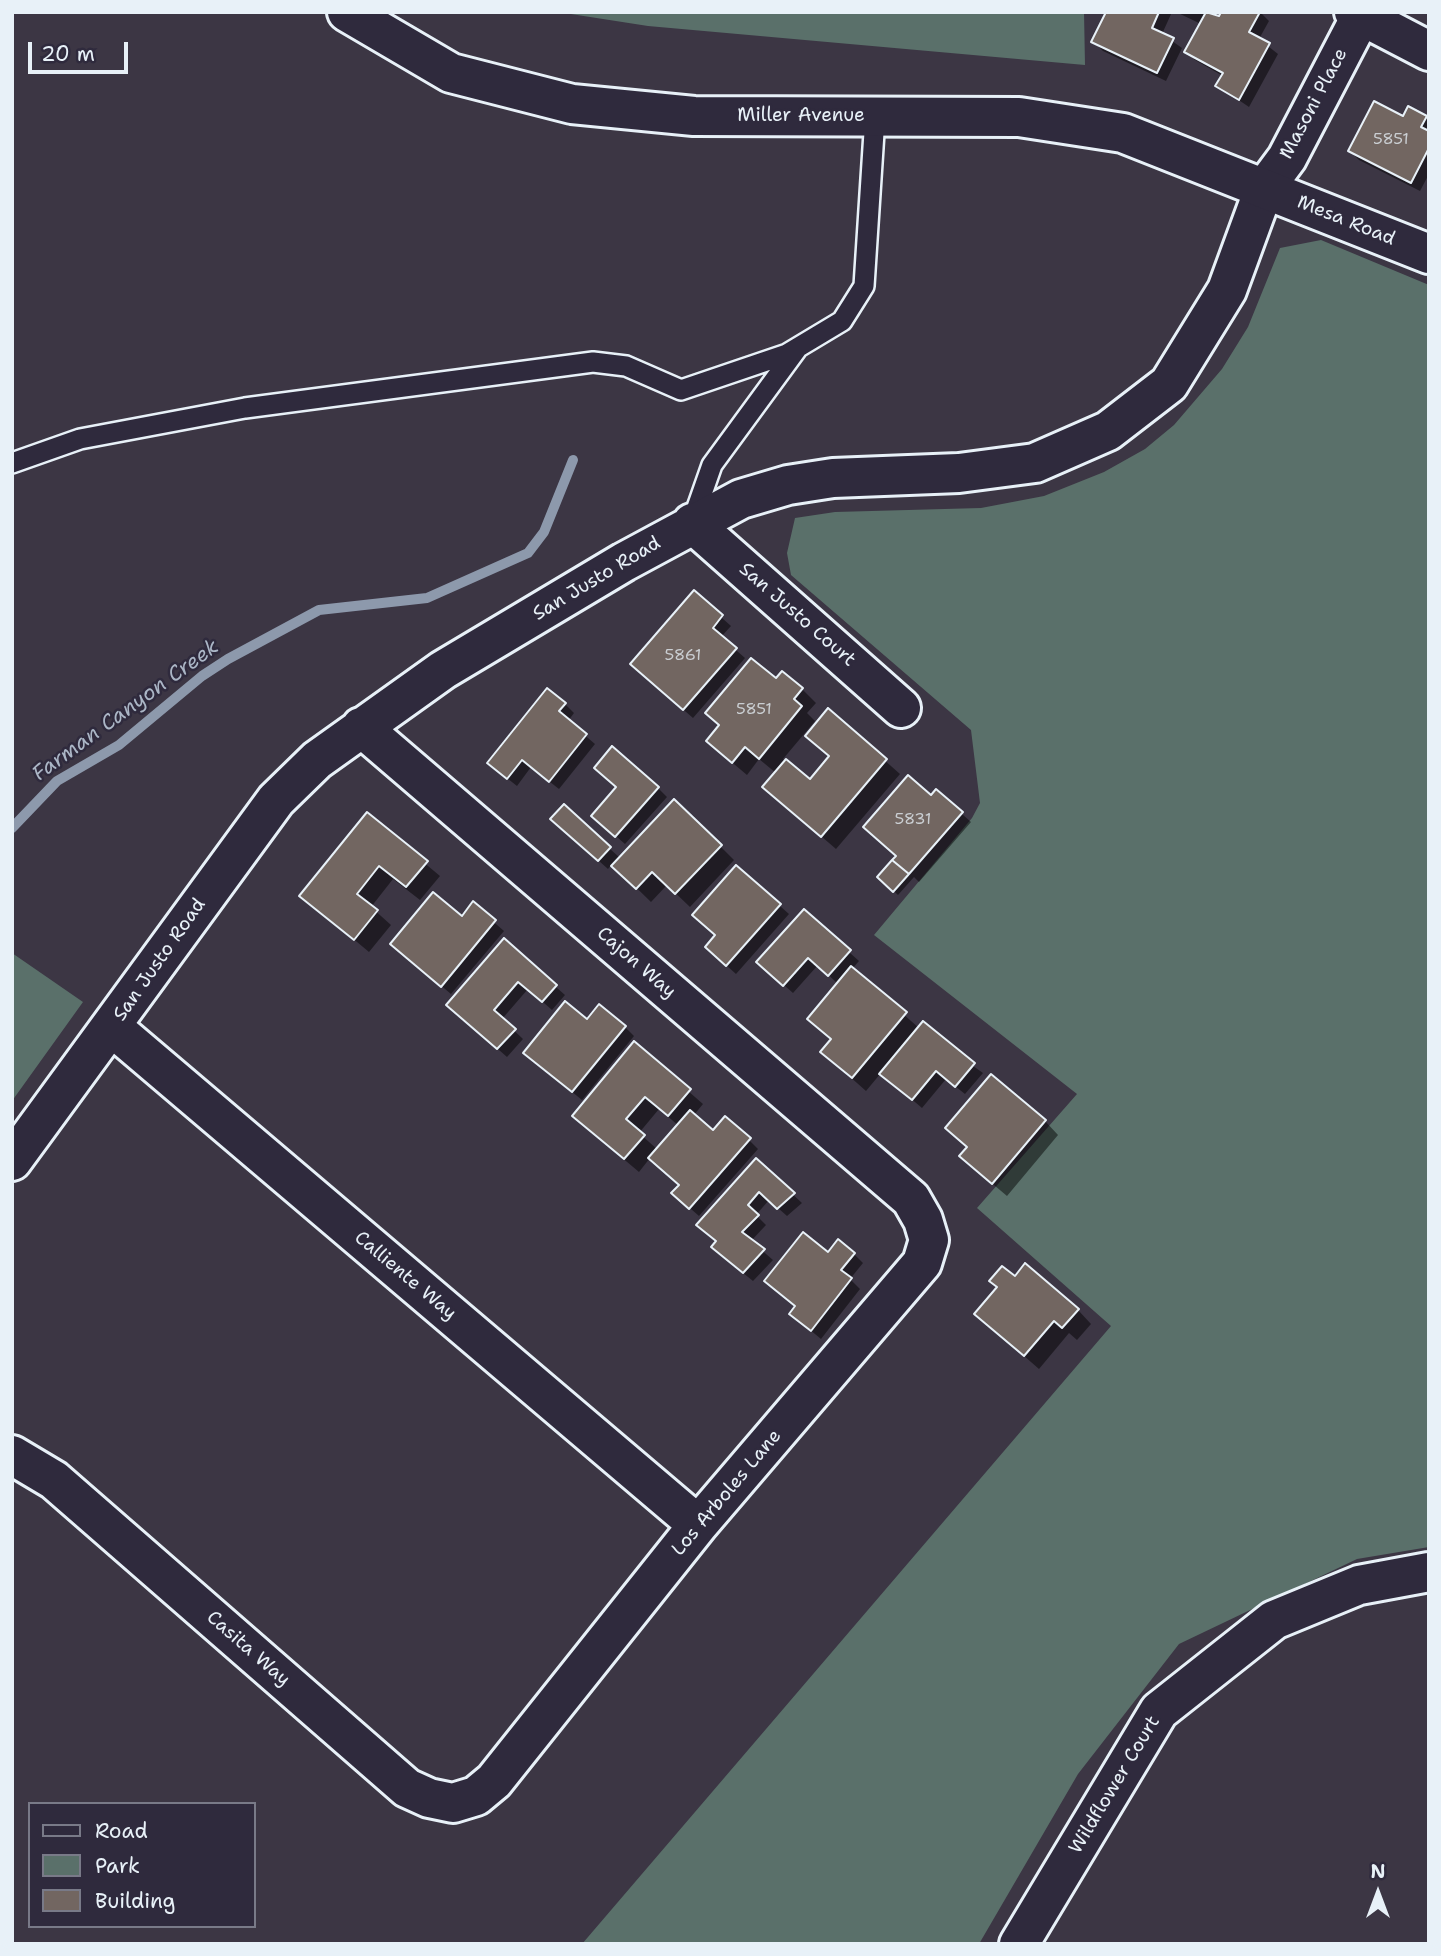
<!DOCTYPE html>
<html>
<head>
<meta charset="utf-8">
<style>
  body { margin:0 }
  #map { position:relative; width:1441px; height:1956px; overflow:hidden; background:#3c3644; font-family:"Shantell Sans",sans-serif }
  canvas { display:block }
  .frame { position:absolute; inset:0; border:14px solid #e8f1f8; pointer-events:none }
  .legend { position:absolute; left:28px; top:1802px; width:228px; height:126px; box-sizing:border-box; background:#2f2a3d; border:2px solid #797a88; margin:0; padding:9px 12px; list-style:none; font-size:21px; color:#e8f1f8 }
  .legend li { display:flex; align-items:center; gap:14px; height:35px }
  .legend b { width:35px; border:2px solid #797a88 }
  .north { position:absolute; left:1343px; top:1858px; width:70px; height:70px; -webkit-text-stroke:5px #2f2a3d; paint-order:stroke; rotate:0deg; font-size:19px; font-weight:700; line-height:28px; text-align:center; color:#e8f1f8 }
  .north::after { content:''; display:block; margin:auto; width:24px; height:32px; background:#e8f1f8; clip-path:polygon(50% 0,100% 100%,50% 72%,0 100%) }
  .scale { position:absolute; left:28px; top:42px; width:100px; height:32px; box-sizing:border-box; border:4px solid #e8f1f8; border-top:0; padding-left:9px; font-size:21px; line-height:24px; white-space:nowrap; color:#e8f1f8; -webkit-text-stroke:5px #2f2a3d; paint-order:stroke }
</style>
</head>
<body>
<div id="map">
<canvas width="1441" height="1956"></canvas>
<div class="frame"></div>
<ul class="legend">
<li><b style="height:9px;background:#2f2a3d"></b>Road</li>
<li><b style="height:19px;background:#5a706a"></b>Park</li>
<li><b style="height:19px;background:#726661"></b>Building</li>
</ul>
<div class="north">N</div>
<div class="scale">20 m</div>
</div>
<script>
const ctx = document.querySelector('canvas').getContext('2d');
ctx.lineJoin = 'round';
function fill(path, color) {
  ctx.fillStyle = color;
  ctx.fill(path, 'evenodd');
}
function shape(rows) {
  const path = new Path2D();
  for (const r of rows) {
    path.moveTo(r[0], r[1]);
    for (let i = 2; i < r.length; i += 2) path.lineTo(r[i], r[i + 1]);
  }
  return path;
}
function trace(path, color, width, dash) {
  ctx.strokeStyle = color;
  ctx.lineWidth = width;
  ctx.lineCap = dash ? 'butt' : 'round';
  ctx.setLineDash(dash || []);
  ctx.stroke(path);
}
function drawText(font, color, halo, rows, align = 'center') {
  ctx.font = font + ' "Shantell Sans",sans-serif';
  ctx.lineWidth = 5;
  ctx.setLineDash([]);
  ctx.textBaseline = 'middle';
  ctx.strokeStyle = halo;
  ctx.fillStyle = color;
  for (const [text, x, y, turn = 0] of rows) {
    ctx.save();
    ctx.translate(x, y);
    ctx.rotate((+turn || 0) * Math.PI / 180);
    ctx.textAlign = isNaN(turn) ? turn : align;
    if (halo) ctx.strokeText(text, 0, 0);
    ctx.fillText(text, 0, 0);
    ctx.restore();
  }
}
fill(shape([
  [558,12,1084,12,1085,65,648,26],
  [1321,240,1429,285,1429,1547,1357,1559,1179,1644,1078,1774,979,1944,582,1944,1111,1326,977,1208,1077,1094,874,935,972,818,980,803,971,730,791,575,787,553,795,518,835,512,981,508,1044,496,1104,472,1145,449,1174,425,1222,369,1248,327,1280,248],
  [12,953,83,1002,12,1101]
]), '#5a706a');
fill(shape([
  [1108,12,1172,12,1162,34,1182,48,1166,81,1103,51,1094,42],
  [1176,12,1207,12,1219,19,1236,12,1260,12,1269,21,1259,39,1278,54,1249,107,1218,86,1223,76,1195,60,1186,51,1201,24],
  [1404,118,1426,118,1429,120,1429,174,1420,191,1359,160,1350,151],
  [694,593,731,626,721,637,745,658,693,718,641,673],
  [776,681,802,689,816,703,807,713,815,721,783,759,810,782,830,758,807,736,829,711,900,774,836,849,764,787,776,773,759,759,747,775,722,754],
  [565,704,574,713,568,721,595,744,559,789,531,767,517,786,498,771],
  [658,788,667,797,625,844,602,824],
  [936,791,971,822,919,882,914,877,898,895,879,877,898,856],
  [564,807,620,858,720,846,734,860,690,907,667,885,651,902,612,864,608,869,562,828],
  [367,815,440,876,420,900,393,879,371,907,391,925,369,952,302,896],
  [736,867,789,914,736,974,716,956,717,935],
  [473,904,504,931,451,994,402,953,462,918],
  [804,912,859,961,852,969,919,1028,983,1073,965,1094,946,1079,922,1108,881,1073,866,1091,822,1052,832,1040,809,1018,838,984,818,965,793,993,768,971],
  [504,941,565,995,552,1010,528,989,502,1019,523,1039,507,1057,457,1013],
  [588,1021,625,1027,634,1036,582,1100,534,1061],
  [634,1044,703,1104,694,1115,714,1133,749,1140,758,1149,699,1216,683,1202,680,1185,650,1158,639,1172,588,1129],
  [659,1109,679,1126,658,1150,639,1133],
  [1045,1121,1058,1135,1007,1196,975,1169],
  [757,1161,802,1203,787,1216,769,1200,756,1215,766,1225,751,1241,773,1260,753,1281,722,1256],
  [829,1254,854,1254,863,1263,850,1279,860,1289,821,1339,791,1314],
  [1015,1279,1078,1310,1091,1324,1077,1340,1069,1333,1039,1369,976,1314]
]), '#0007');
trace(shape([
  [12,828,57,781,119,745,202,676,228,659,319,610,427,598,528,553,544,532,573,460]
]), '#8d99ac', 10);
const building = shape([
  [1106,12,1159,12,1152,28,1174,38,1157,73,1091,42,1106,12],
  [1206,12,1219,16,1221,12,1260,12,1249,32,1270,43,1239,100,1215,86,1223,73,1184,52,1206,12],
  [1374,101,1403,116,1408,106,1427,116,1421,127,1429,131,1429,148,1411,183,1348,151,1374,101],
  [694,590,723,615,713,628,737,648,683,710,630,664,694,590],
  [751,658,776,678,782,671,803,688,794,699,802,706,759,759,745,747,732,763,706,741,719,725,705,713,751,658],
  [547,688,566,703,559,711,587,734,549,782,522,760,507,779,487,763,547,688],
  [828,708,887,759,821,837,762,787,786,759,810,779,829,756,805,736,828,708],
  [612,746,659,787,615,837,591,816,616,787,594,768,612,746],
  [908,775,931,795,936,789,963,812,909,874,892,860,896,856,863,827,908,775],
  [674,799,722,845,675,894,652,872,636,889,611,866,674,799],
  [564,804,611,847,598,861,550,819,564,804],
  [367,812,428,861,406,887,379,866,357,894,378,910,354,940,299,896,367,812],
  [892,860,909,874,893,892,877,877,892,860],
  [736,865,781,904,726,966,705,947,715,935,692,915,736,865],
  [433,892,462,916,473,901,496,920,441,987,390,944,433,892],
  [804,909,851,950,828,976,808,958,783,986,756,962,804,909],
  [504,938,557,985,542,1002,518,982,494,1010,516,1029,497,1049,446,1005,504,938],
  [851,966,907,1012,852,1078,820,1052,831,1039,807,1019,851,966],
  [565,1001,587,1019,599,1004,626,1026,572,1092,523,1053,565,1001],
  [923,1021,975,1063,955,1087,936,1071,912,1100,879,1074,923,1021],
  [634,1041,691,1089,668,1116,645,1097,626,1119,645,1135,624,1159,572,1116,634,1041],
  [991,1074,1046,1120,992,1184,959,1156,967,1147,945,1128,991,1074],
  [690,1110,713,1130,725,1116,751,1138,689,1209,671,1193,679,1185,648,1158,690,1110],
  [756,1158,795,1193,777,1209,759,1192,748,1205,759,1215,742,1232,765,1249,743,1273,711,1247,716,1241,696,1225,756,1158],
  [803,1232,828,1252,838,1239,855,1253,841,1270,852,1278,811,1331,789,1314,795,1306,764,1281,803,1232],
  [1025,1263,1079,1309,1062,1328,1054,1321,1024,1356,974,1314,997,1287,989,1281,1002,1266,1015,1276,1025,1263]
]);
fill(building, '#726661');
trace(building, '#e8f1f8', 2);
const lane = shape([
  [12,463,80,439,245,408,593,362,626,366,681,390,787,354,842,321,864,286,875,117],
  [692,522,712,465,797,349]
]);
const street = shape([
  [1354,12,1429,51],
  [692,523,901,708],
  [112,1027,698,1525],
  [12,1161,276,800,317,760,443,670,624,562,741,499,788,485,833,478,959,473,1035,463,1108,431,1169,384,1227,290,1264,189,1287,158,1361,16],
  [12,1455,54,1480,407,1788,429,1798,453,1803,476,1796,494,1781,698,1525,922,1263,929,1240,923,1220,911,1199,361,727],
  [1019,1944,1159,1711,1274,1620,1359,1585,1429,1572]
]);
const secondary = shape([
  [347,12,451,73,572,104,694,116,1019,117,1123,133,1429,254]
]);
trace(lane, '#e8f1f8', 24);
trace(street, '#e8f1f8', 44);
trace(secondary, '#e8f1f8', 44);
trace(lane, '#2f2a3d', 19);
trace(street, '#2f2a3d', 38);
trace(secondary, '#2f2a3d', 38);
drawText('16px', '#caced2', null, [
  ["5851",1391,140],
  ["5861",683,656],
  ["5851",754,710],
  ["5831",913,820]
]);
drawText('19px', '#e8f1f8', '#2f2a3d', [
  ["Masoni Place",1314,104,-62],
  ["Miller Avenue",801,116],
  ["Mesa Road",1346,221,22],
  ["San Justo Road",597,579,-31],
  ["San Justo Court",797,615,41],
  ["San Justo Road",160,960,-55],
  ["Cajon Way",636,963,41],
  ["Calliente Way",405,1276,40],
  ["Los Arboles Lane",727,1493,-50],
  ["Casita Way",248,1649,41],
  ["Wildflower Court",1115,1785,-59]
]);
drawText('italic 21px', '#abb6c6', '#2f2a3d', [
  ["Farman Canyon Creek",126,711,-36]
]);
</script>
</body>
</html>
